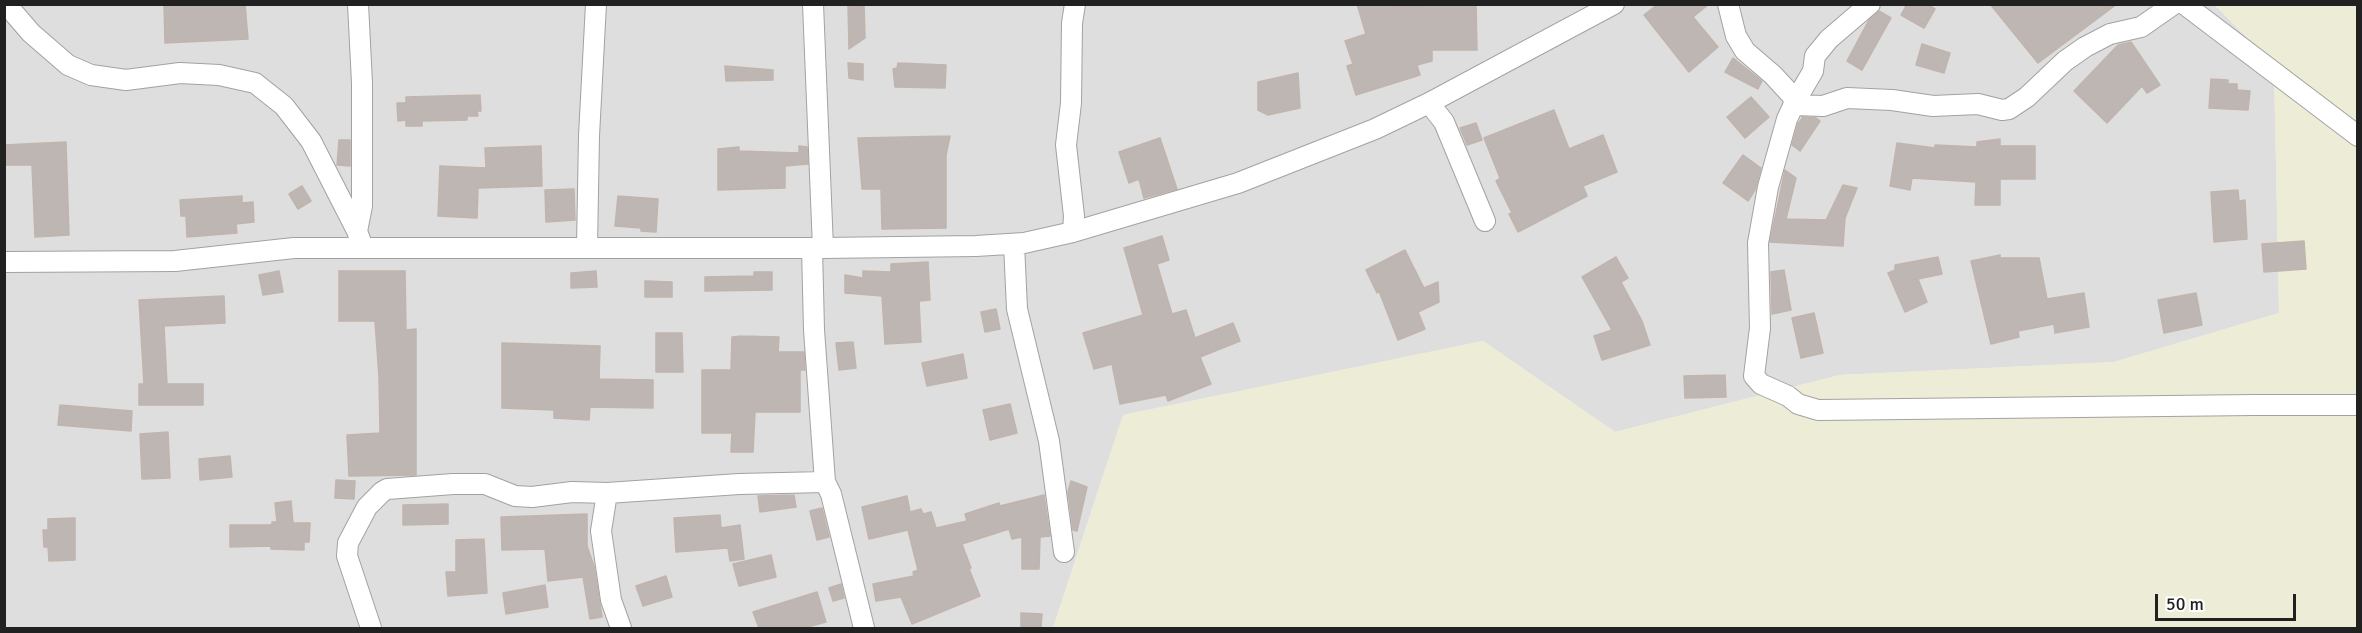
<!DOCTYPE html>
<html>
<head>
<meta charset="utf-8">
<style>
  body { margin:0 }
  #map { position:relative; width:2362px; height:633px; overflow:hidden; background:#f0ede9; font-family:Signika,sans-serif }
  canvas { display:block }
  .frame { position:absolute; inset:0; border:6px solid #212121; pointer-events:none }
  .scale { position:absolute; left:2155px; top:594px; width:141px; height:27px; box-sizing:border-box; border:3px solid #212121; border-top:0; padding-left:8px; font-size:18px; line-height:21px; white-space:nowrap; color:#212121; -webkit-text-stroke:4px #fff; paint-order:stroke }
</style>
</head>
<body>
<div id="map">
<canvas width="2362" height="633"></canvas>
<div class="frame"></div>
<div class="scale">50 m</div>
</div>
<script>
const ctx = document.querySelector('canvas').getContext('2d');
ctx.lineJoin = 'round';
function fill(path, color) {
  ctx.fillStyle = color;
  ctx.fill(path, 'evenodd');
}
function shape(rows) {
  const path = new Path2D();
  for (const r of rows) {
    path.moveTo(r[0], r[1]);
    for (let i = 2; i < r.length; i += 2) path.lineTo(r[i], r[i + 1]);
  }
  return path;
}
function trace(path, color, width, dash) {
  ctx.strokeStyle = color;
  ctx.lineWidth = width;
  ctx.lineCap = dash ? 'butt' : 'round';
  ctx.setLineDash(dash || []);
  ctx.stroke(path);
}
fill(shape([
  [4,5,2215,5,2274,66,2279,313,2114,362,1840,375,1615,432,1483,341,1123,415,1053,628,5,628]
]), '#dfdede');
fill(shape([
  [2215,5,2357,5,2357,628,1053,628,1123,415,1483,341,1615,432,1840,375,2114,362,2279,313,2274,66]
]), '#ededd7');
const building = shape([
  [164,4,245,4,248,39,165,43,164,4],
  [848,4,864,4,865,38,849,49,848,4],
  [1357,4,1397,4,1397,6,1476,4,1477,50,1432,50,1432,61,1417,65,1420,75,1356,95,1347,66,1353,64,1345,41,1366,34,1357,4],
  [1658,4,1709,4,1693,17,1718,47,1689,72,1644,15,1658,4],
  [1907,4,1927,4,1935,9,1924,28,1901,15,1907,4],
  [1990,4,2117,4,2038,63,1990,4],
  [1879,11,1891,18,1862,70,1847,61,1869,20,1879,11],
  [2131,42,2160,85,2147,93,2142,86,2107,123,2074,91,2118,45,2131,42],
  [1922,44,1950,53,1944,73,1916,65,1922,44],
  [1733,58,1762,81,1758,89,1725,72,1733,58],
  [848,63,863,64,863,80,849,78,848,63],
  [898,63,946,65,945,88,895,87,893,69,897,68,898,63],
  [725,66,773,70,773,80,726,81,725,66],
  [1298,73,1300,108,1268,115,1258,110,1258,82,1298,73],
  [2211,79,2228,80,2228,84,2237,84,2237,90,2250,91,2248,110,2209,108,2211,79],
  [480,95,481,111,477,111,478,116,467,116,467,120,422,121,422,126,406,126,406,120,398,121,397,103,406,103,406,97,480,95],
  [1751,97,1769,117,1745,138,1727,117,1751,97],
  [1554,110,1569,149,1603,135,1617,172,1583,186,1587,196,1518,232,1509,214,1512,213,1496,181,1500,178,1484,138,1554,110],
  [1803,117,1816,118,1820,121,1800,151,1792,145,1798,124,1803,117],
  [1476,123,1482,140,1467,145,1460,128,1476,123],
  [950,136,946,155,946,228,882,229,881,189,862,189,858,138,950,136],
  [1160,138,1177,189,1144,198,1139,179,1129,183,1119,152,1160,138],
  [2000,139,2000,146,2035,146,2035,179,2000,179,2000,205,1975,205,1976,182,1912,178,1910,190,1890,186,1897,143,1935,148,1935,145,1977,147,1977,142,2000,139],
  [339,140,350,140,350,166,337,165,339,140],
  [66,142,69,235,35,237,32,165,4,165,4,145,66,142],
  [541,146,542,186,478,188,477,218,438,216,440,166,486,168,485,148,541,146],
  [799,146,807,147,808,164,785,166,785,188,718,190,718,149,739,147,739,151,799,153,799,146],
  [1743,155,1761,168,1755,190,1748,201,1723,183,1743,155],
  [1785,170,1796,178,1786,219,1826,220,1843,185,1857,188,1845,218,1843,246,1770,242,1785,170],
  [302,186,311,201,298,209,289,194,302,186],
  [574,189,575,220,546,222,545,190,574,189],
  [2238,190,2239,201,2245,200,2247,239,2214,242,2211,192,2238,190],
  [242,196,242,203,253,202,254,222,236,224,237,233,187,237,186,216,181,216,180,200,242,196],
  [618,196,658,199,656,232,641,231,641,228,615,226,618,196],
  [1162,236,1169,260,1157,264,1172,314,1186,310,1195,338,1233,323,1240,341,1200,357,1211,384,1168,401,1166,395,1120,404,1112,364,1094,369,1083,333,1143,315,1124,248,1162,236],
  [2304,241,2306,269,2264,272,2262,244,2304,241],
  [1405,250,1424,288,1438,282,1439,302,1418,312,1425,329,1398,340,1379,291,1377,293,1366,270,1405,250],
  [2000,255,2000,258,2039,258,2047,299,2084,293,2089,327,2055,333,2054,324,2018,331,2019,337,1991,344,1971,261,2000,255],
  [1616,257,1628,278,1621,282,1642,321,1650,345,1602,360,1594,336,1612,330,1582,277,1616,257],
  [1938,257,1942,274,1918,279,1927,302,1905,312,1888,273,1895,270,1895,265,1938,257],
  [928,262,930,300,919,301,921,342,885,344,882,296,845,293,845,275,863,278,863,271,891,272,891,264,928,262],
  [1784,270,1791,310,1772,314,1771,272,1784,270],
  [279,271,283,292,263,295,259,275,279,271],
  [339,271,405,271,406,330,416,329,416,475,349,476,347,435,380,433,379,377,375,321,339,321,339,271],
  [596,271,597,287,571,288,571,273,596,271],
  [754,272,772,272,772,290,705,291,705,277,754,276,754,272],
  [645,281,672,282,672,297,645,297,645,281],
  [2196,293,2202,325,2164,333,2158,300,2196,293],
  [224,296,225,323,164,326,167,384,203,384,203,405,139,405,139,384,144,384,139,300,224,296],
  [996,309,1000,329,985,332,981,312,996,309],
  [1814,313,1823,353,1801,358,1792,318,1814,313],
  [656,333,682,333,683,372,656,372,656,333],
  [741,336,779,337,778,352,804,352,805,370,800,370,800,412,755,412,753,452,731,452,732,433,702,433,702,370,731,370,732,337,741,336],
  [853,342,856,368,839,370,836,343,853,342],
  [502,343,600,346,599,379,653,380,653,408,590,407,589,420,554,418,554,410,502,408,502,343],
  [963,354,967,378,927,386,922,363,963,354],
  [1725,375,1726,397,1685,398,1684,376,1725,375],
  [1010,404,1017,433,990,440,983,410,1010,404],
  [60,405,132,411,131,431,58,425,60,405],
  [168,432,170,478,142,479,140,434,168,432],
  [230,456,232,477,200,480,199,459,230,456],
  [336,480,355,481,354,499,335,498,336,480],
  [1071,481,1087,487,1077,531,1073,530,1068,492,1071,481],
  [794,495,796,507,760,512,758,496,794,495],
  [1044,495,1050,536,1040,537,1039,569,1022,569,1022,537,1012,539,1009,529,962,544,971,568,969,569,980,596,912,624,901,597,876,601,873,584,914,576,913,572,918,570,908,530,869,539,862,507,907,496,910,512,921,509,923,514,931,512,936,528,967,521,965,514,999,503,1000,506,1044,495],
  [291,501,293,523,310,523,309,542,304,542,304,550,271,549,271,546,230,547,230,525,272,525,272,522,277,522,275,503,291,501],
  [448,504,448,524,403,525,403,505,448,504],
  [822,508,829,537,817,540,810,511,822,508],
  [587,514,587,546,594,566,602,617,590,619,583,577,548,581,545,549,502,550,501,517,587,514],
  [720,515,721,528,740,525,744,559,730,561,728,548,676,552,674,518,720,515],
  [75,518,75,560,49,561,48,547,44,547,43,530,48,530,48,519,75,518],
  [484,539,487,593,448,596,446,572,456,572,456,540,484,539],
  [771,555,776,577,739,586,733,564,771,555],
  [666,576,672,597,643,606,636,586,666,576],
  [841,584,844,598,833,601,829,588,841,584],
  [545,585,548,607,506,614,503,593,545,585],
  [817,592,826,622,804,628,759,628,753,612,817,592],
  [1021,613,1042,614,1041,628,1021,628,1021,613]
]);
fill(building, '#bdb6b2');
trace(building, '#c1b4ad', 1.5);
const minor = shape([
  [6,4,31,33,68,65,91,75,126,80,180,73,219,75,255,83,284,106,311,141,357,231,363,248],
  [813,4,823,248],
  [1728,4,1736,36,1745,51,1773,75,1796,100],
  [1870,4,1829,39,1815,56,1813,71,1796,100,1787,119,1768,187,1758,243,1760,328,1754,376,1761,384,1788,396,1798,404,1818,410,2254,405,2358,405],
  [2184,4,2358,136],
  [1429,103,1444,122,1485,221],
  [1793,105,1823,106,1847,98,1892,100,1933,106,1978,104,2002,110,2009,109,2027,97,2065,61,2085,47,2110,34,2141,27,2174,4],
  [357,231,362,206,362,83,358,4],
  [1073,232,1074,216,1066,145,1071,103,1072,23,1075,4],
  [1014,244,1017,309,1049,441,1064,552],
  [587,247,589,136,596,4],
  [4,262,175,261,294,248,823,248,976,246,1024,243,1073,232,1238,183,1375,129,1429,103,1614,4],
  [825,482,831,494,864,628],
  [607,493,601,531,611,600,621,628],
  [371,628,347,556,348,543,367,507,382,492,387,489,453,484,485,484,515,496,532,497,572,492,607,493,739,484,825,482,814,330,812,248]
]);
trace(minor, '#a2a2a2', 22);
trace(minor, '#fff', 20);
</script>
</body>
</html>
